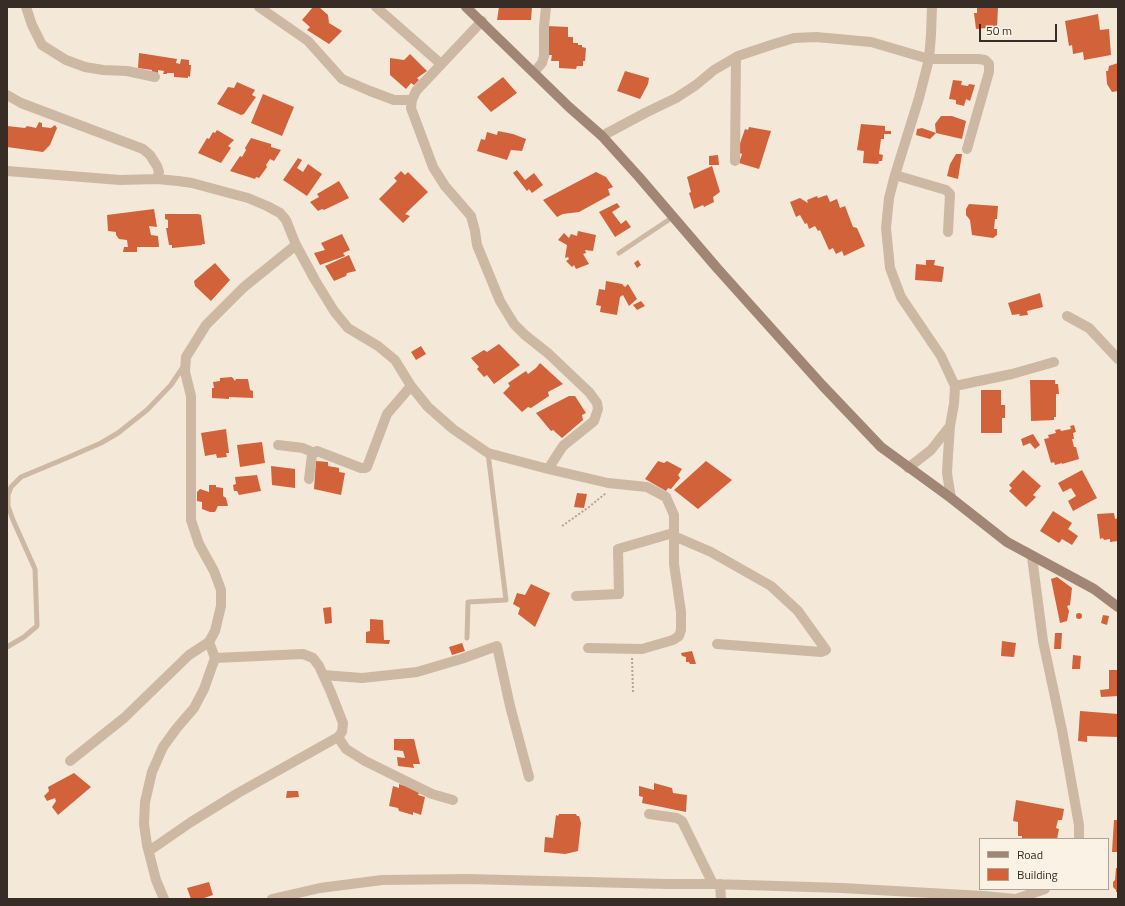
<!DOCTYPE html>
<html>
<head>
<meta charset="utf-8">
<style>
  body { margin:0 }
  #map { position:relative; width:1125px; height:906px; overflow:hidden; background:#f4e8d9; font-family:"Titillium Web",sans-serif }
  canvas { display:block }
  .frame { position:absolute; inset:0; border:8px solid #372c26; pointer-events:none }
  .legend { position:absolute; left:979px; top:838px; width:130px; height:52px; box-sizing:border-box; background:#fbf2e6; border:1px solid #ada399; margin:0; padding:5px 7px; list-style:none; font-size:12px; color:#372c26 }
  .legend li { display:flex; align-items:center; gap:8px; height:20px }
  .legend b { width:20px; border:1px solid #ada399 }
  .scale { position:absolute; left:979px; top:24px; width:78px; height:18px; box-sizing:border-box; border:2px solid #372c26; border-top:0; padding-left:5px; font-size:12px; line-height:14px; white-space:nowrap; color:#372c26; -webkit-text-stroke:3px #fbf2e6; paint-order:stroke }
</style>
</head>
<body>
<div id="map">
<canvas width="1125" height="906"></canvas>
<div class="frame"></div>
<ul class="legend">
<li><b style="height:5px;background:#a18675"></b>Road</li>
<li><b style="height:11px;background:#d16239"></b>Building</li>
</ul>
<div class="scale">50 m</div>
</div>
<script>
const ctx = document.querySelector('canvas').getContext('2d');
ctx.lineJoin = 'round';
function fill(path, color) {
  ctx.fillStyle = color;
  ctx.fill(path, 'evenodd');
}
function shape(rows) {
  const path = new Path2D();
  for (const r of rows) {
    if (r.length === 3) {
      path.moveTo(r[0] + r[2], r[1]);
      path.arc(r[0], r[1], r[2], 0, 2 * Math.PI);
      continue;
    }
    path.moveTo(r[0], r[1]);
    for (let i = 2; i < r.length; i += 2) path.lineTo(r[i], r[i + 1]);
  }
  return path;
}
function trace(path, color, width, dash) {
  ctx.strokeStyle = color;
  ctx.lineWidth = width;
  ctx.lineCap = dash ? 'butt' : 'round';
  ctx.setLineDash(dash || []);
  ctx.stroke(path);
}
fill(shape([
  [313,7,319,7,328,15,329,23,342,31,329,44,307,30,310,27,302,20],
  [499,7,532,7,531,20,497,20],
  [977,7,998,7,997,27,976,29,974,13,977,13],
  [1098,14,1100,30,1109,29,1111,55,1084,60,1083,52,1073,54,1072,45,1069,46,1065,21],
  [547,26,568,27,568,37,573,37,573,43,578,43,578,45,582,45,582,47,586,48,585,61,583,61,583,66,577,66,576,69,559,68,559,61,551,61,552,55,549,55],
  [139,53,177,59,176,63,180,64,181,59,189,60,189,65,191,65,190,77,188,76,188,78,174,77,174,73,167,73,167,74,163,74,164,71,158,70,158,73,152,72,152,70,138,68],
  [410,54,427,71,417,78,419,80,414,85,411,83,406,89,390,75,390,58,404,60],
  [1118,63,1118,91,1112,92,1107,84,1106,71,1108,71,1109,66],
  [625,71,649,78,648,84,640,99,617,91],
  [503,77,517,93,491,112,477,97],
  [953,80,962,81,961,85,968,86,969,84,975,85,970,101,966,99,964,106,956,104,956,100,949,99],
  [237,82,255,90,252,95,256,97,244,114,241,115,217,104,228,87,234,88],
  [263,94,294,107,282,136,251,123],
  [941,116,952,116,966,121,962,139,936,133,930,139,916,135,917,129,922,128,936,133,935,124],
  [39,122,42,123,42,127,51,128,55,125,57,128,50,145,43,152,7,147,7,126,25,128,27,126,36,128],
  [861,124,885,126,885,131,891,131,891,134,884,134,884,139,881,139,879,154,883,155,882,161,879,161,878,164,863,163,864,151,857,150],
  [749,127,771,131,759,169,739,163,742,154,737,152,745,129,748,130],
  [217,130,234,140,228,146,231,148,221,163,198,153,207,138,209,139,213,132,215,133],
  [498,131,513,134,526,139,522,151,511,150,507,160,477,151,481,139,485,140,487,132,497,135],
  [251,138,271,144,271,147,281,150,274,161,270,159,266,165,267,167,259,178,256,177,255,179,230,171,240,156,242,157,246,150,245,148],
  [956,154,962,154,958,179,947,176,950,164],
  [718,155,719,165,709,165,709,156],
  [298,158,302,160,297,168,303,172,308,164,322,174,307,196,283,180],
  [712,166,720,192,713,197,714,202,704,207,703,205,694,209,689,193,691,192,687,177],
  [517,170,525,180,534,173,543,185,532,193,529,189,527,191,513,173],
  [401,171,405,175,408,172,428,192,405,214,410,216,403,223,379,199,397,181,394,178],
  [596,172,606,177,613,187,608,189,610,195,579,212,563,214,557,217,543,200],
  [339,181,349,198,324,210,322,209,318,211,310,202,319,197,317,194],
  [827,195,830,202,837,199,840,208,845,206,853,227,857,228,865,246,844,256,842,251,836,254,833,248,829,250,820,230,818,231,815,226,809,229,807,223,805,224,800,215,796,217,790,202,800,198,808,203,807,200,817,196,818,198],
  [617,203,620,207,612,212,621,224,626,220,631,227,615,237,599,212],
  [969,204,998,206,997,219,995,219,994,229,997,229,997,235,993,238,972,235,970,220,966,215,966,209],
  [154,209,157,227,149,226,151,235,158,236,159,247,137,247,137,252,123,252,124,247,128,247,127,240,119,239,116,235,116,232,108,231,107,215],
  [165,214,198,214,201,215,205,244,202,244,202,245,172,248,172,245,169,245,166,228,168,228,168,220,165,219],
  [578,231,596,235,593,251,585,250,586,253,583,254,589,264,576,269,574,265,572,267,566,261,569,259,568,257,565,258,567,245,558,240,564,233,569,238,571,234,577,236],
  [342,234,350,250,343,253,345,256,320,265,314,253,325,250,321,243],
  [349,255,356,271,347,273,346,276,334,281,325,266],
  [638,260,641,265,637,268,634,263],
  [926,260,935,260,934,265,944,267,942,282,915,280,916,264,926,265],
  [215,263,230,280,211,301,195,286,194,281],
  [606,281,622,284,625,287,628,284,637,299,629,306,623,295,620,297,617,315,600,312,601,306,596,305,599,289,605,290],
  [1040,293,1043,307,1027,311,1028,315,1019,316,1020,314,1012,315,1008,303],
  [641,301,645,306,637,310,633,305],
  [499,344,520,365,494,384,487,375,484,377,477,369,479,367,471,358,484,350,487,352],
  [421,346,426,354,416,360,411,352],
  [540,363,563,384,548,392,549,396,531,408,528,407,522,412,503,393,510,386,508,383,526,371,528,374,536,368],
  [232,377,235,381,236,379,248,379,250,390,253,391,253,398,229,397,229,399,212,398,212,388,214,388,213,382,220,381,220,378],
  [1030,380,1055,380,1055,384,1058,384,1059,394,1056,394,1056,417,1054,417,1054,420,1031,421],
  [981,390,1001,390,1001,405,1005,405,1005,418,1002,418,1002,433,981,433],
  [569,396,575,396,586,413,582,415,583,420,562,438,553,430,551,431,536,413],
  [1074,425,1076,432,1073,433,1074,439,1072,439,1074,447,1076,447,1079,459,1062,464,1062,463,1055,465,1054,462,1051,463,1044,439,1049,438,1048,435,1056,433,1055,430,1060,429,1061,431,1071,429,1070,426],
  [226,429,229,453,226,453,227,457,217,458,216,454,205,456,201,433],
  [1033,434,1040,445,1035,449,1030,443,1023,446,1021,439],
  [262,442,265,463,240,467,237,445],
  [316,461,328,462,328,466,339,468,339,472,345,473,341,495,314,489],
  [658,461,664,463,667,461,682,469,678,475,680,478,671,489,668,488,666,491,645,479],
  [706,461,732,480,698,509,674,490],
  [271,466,295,469,295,488,272,485],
  [1023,470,1041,486,1033,495,1036,497,1026,507,1009,491,1012,488,1009,485],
  [1082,470,1097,498,1073,511,1068,501,1076,496,1071,488,1063,492,1058,483],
  [257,475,261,491,239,495,237,491,234,491,233,485,236,484,235,477],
  [209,485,216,485,216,487,223,488,223,496,226,498,228,506,218,506,215,512,210,512,202,509,202,502,197,501,197,492,200,489,209,492],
  [577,493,587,494,584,508,574,507],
  [1053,511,1072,523,1068,529,1078,536,1072,545,1062,539,1059,543,1040,531],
  [1114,513,1115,519,1118,518,1118,541,1110,542,1110,539,1104,540,1103,538,1100,539,1097,514],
  [1057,577,1072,588,1070,605,1067,606,1069,611,1067,621,1060,623,1051,579],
  [531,584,550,593,535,627,518,614,520,608,513,604,517,593,525,595],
  [331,607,332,623,325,624,323,608],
  [1079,616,3],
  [1103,615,1109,616,1107,625,1101,623],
  [370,619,383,620,384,640,390,640,389,644,366,643,366,632,370,631],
  [1055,633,1062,633,1061,649,1054,649],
  [1002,641,1016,643,1014,657,1001,656],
  [462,643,465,651,452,655,449,647],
  [692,651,696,664,690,664,689,662,686,662,686,657,682,656,681,653],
  [1073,655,1081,656,1080,669,1072,669],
  [1109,670,1118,670,1118,696,1101,697,1100,690,1109,689],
  [1080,711,1118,714,1118,737,1087,736,1087,742,1078,741],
  [394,739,414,739,420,764,413,764,414,768,398,766,397,757,405,758,403,751,394,750],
  [74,773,91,787,58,815,52,807,56,801,55,798,47,801,44,796,49,791,48,787],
  [654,783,672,788,673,793,687,795,686,812,642,803,643,797,639,796,639,786,654,790],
  [399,784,420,791,418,795,425,797,421,815,413,812,413,815,399,811,398,808,389,806,393,786,399,788],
  [287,791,298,791,299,797,286,798],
  [1016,800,1064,809,1062,820,1058,820,1056,828,1059,829,1057,839,1032,838,1032,839,1022,839,1022,836,1018,836,1018,822,1013,821],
  [559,814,576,814,577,816,579,816,581,823,578,851,565,854,544,852,545,837,553,838,556,815,558,816],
  [1114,820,1118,820,1118,852,1112,852],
  [1116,868,1118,868,1118,892,1116,892,1116,890,1113,887,1113,882,1115,880],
  [209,882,213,895,201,899,191,899,187,888]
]), '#d16239');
trace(shape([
  [562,526,589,507,606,493],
  [632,658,633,693]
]), '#b9a18e', 2, [2, 2]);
trace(shape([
  [619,253,673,217],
  [467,638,468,602,506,600,488,453],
  [7,647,24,637,37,626,35,569,13,520,8,506,8,495,11,487,21,477,69,457,101,443,118,433,147,410,171,385,183,367]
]), '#cdb8a4', 5);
trace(shape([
  [26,7,32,25,42,45,66,60,85,67,103,70,127,71,155,77],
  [259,7,308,41,342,79,370,91,394,100,412,100],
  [376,7,441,64],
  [932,7,931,35,929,59,919,98,895,175,889,198,886,228,890,268,901,297,941,356,955,386,954,404,950,426,948,455,947,473,951,498],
  [482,21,416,91,412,100,411,108,433,167,445,186,471,216,475,231,477,245,500,301,514,324,525,335,549,354,589,392,597,403,598,409,594,421,563,446,548,469],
  [534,72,542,63,544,56,544,27,546,7],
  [7,95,21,103,143,149,150,155,157,166,159,172,157,179],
  [602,136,645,113,676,98,696,85,714,70,738,56,774,44,794,38,816,37,871,42,929,59,978,59,985,60,989,64,989,72,967,149],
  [735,161,736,57],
  [7,171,120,180,157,179,178,181,192,183,229,193,248,198,267,206,280,213,286,220,296,245,315,280,334,311,348,328,378,346,395,360,411,386,428,407,453,429,488,453,548,469,608,483,647,487,666,497,674,515,674,564,681,612,681,630,679,636,673,640,642,649,588,648],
  [895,175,946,190,950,194,948,232],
  [1067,316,1089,328,1118,359],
  [955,386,1012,374,1054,362],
  [278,445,303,448,314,453],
  [908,468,931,450,950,426],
  [309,479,312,455,317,451,361,468,365,468,367,467,387,414,411,386],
  [674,536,711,552,771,586,798,611,826,650,821,652,717,644],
  [1032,557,1043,641,1062,730,1079,825,1079,839],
  [576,596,619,594,618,549,673,533],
  [323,675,362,678,417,672,461,659,497,646,510,706,529,777],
  [338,737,346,749,365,761,432,794,453,800],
  [70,761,124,718,189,655,209,642,215,631,221,606,221,590,214,571,199,544,191,520,191,396,185,372,186,357,206,325,244,287,296,245],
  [649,814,677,818,682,821,713,884],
  [149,851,191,822,238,793,338,737,342,732,343,723,330,690,319,666,313,658,303,654,215,658],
  [720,884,721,899],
  [164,899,156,880,147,845,144,824,145,802,152,772,163,747,176,729,194,708,204,689,215,658,209,642],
  [272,899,320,888,382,880,467,879,668,884,713,884,842,888,983,896,1015,899],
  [1016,899,1045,889]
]), '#cdb8a4', 10);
trace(shape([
  [466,7,569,107,602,136,639,177,717,268,822,385,881,447,951,498,1007,542,1094,589,1118,607]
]), '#a18675', 10);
</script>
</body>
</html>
